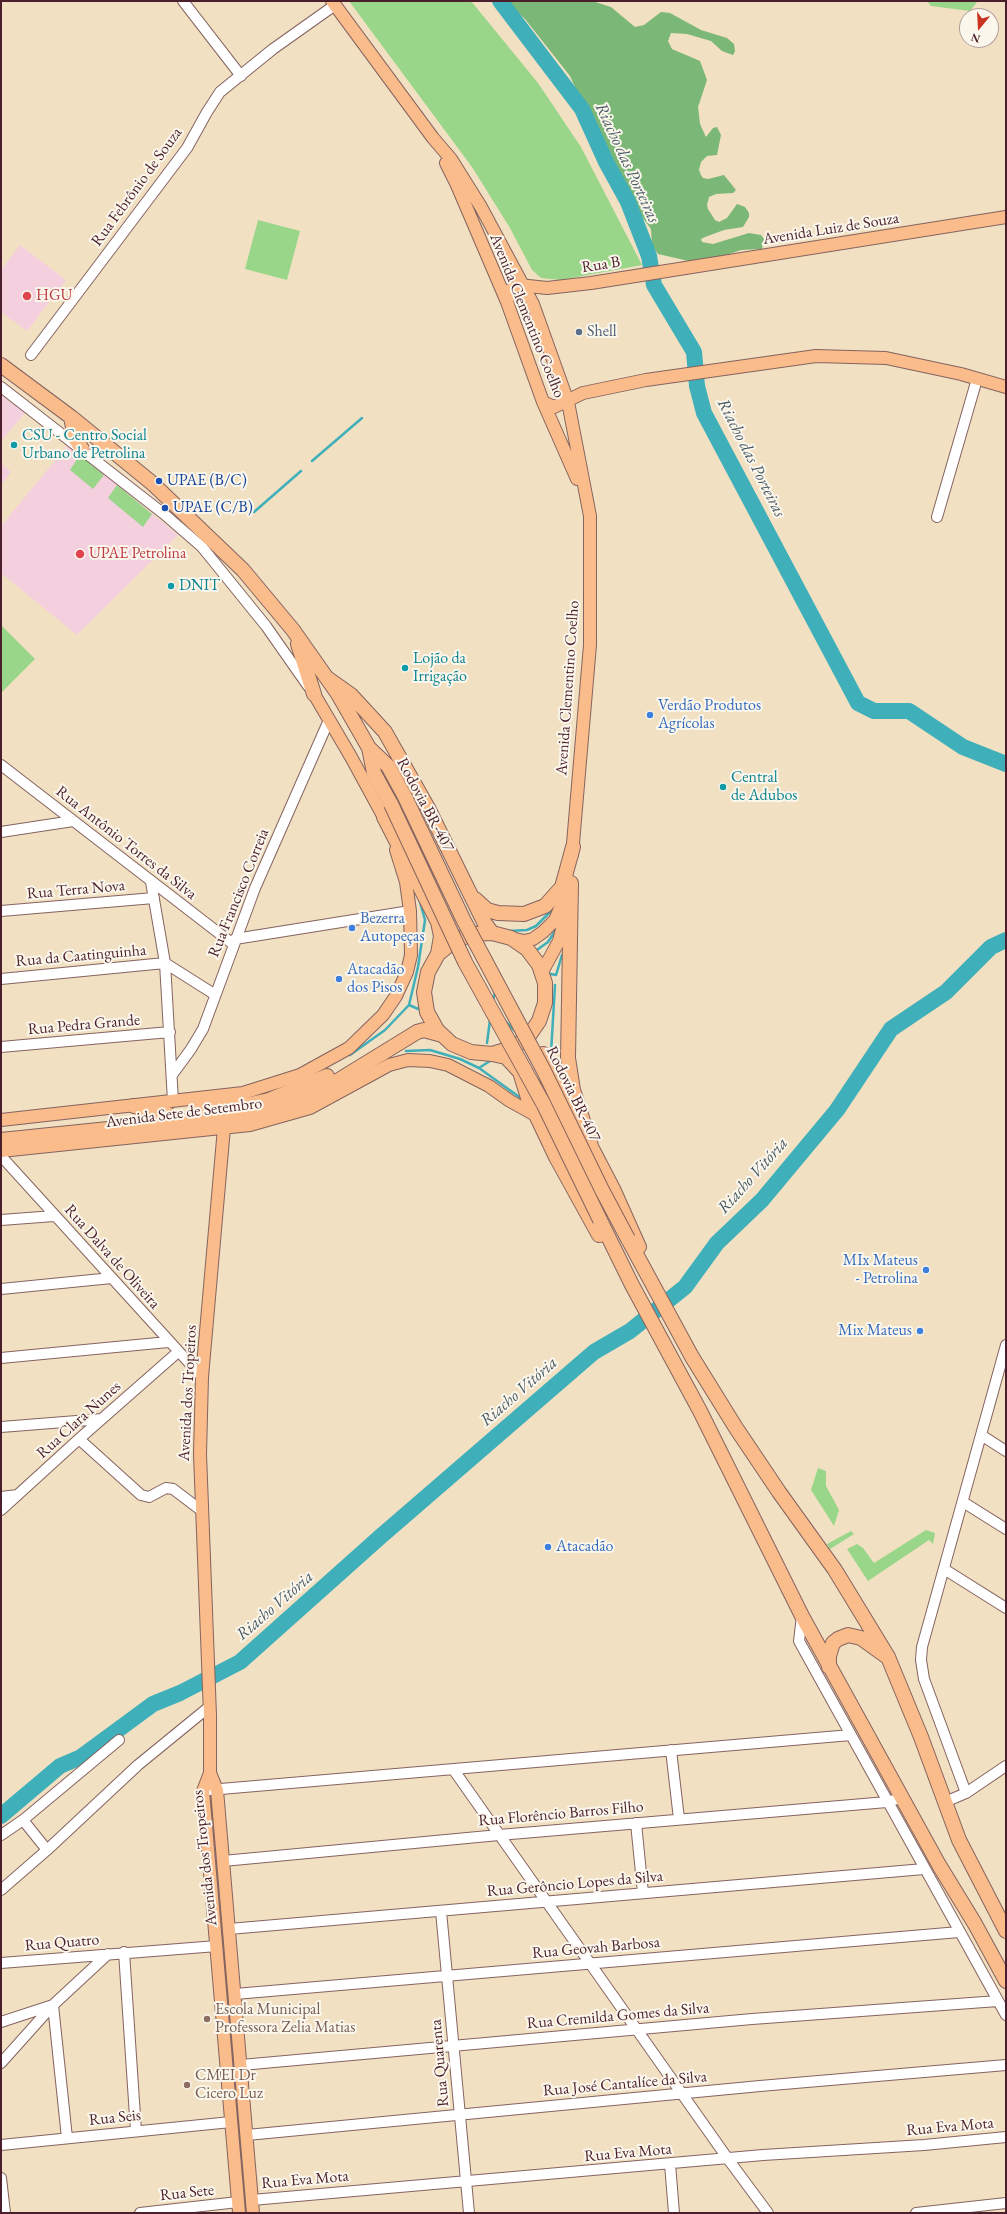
<!DOCTYPE html>
<html>
<head>
<meta charset="utf-8">
<style>
  body { margin:0 }
  #map { position:relative; width:1007px; height:2214px; overflow:hidden; background:#f2e0c2; font-family:"EB Garamond",serif }
  canvas { display:block }
  .frame { position:absolute; inset:0; border:2px solid #4a1f2b; pointer-events:none }
  .north { position:absolute; left:959px; top:8px; width:40px; height:40px; box-sizing:border-box; background:#fbf7ec; border:1px solid #b4a19f; border-radius:50%; rotate:198deg; font-size:11px; font-weight:700; line-height:16px; text-align:center; color:#4a1f2b }
  .north::after { content:''; display:block; margin:auto; width:14px; height:18px; background:#c8321e; clip-path:polygon(50% 0,100% 100%,50% 72%,0 100%) }
</style>
</head>
<body>
<div id="map">
<canvas width="1007" height="2214"></canvas>
<div class="frame"></div>
<div class="north">N</div>
</div>
<script>
const ctx = document.querySelector('canvas').getContext('2d');
ctx.lineJoin = 'round';
function fill(path, color) {
  ctx.fillStyle = color;
  ctx.fill(path, 'evenodd');
}
function shape(rows) {
  const path = new Path2D();
  for (const r of rows) {
    path.moveTo(r[0], r[1]);
    for (let i = 2; i < r.length; i += 2) path.lineTo(r[i], r[i + 1]);
  }
  return path;
}
function trace(path, color, width, dash) {
  ctx.strokeStyle = color;
  ctx.lineWidth = width;
  ctx.lineCap = dash ? 'butt' : 'round';
  ctx.setLineDash(dash || []);
  ctx.stroke(path);
}
function drawText(font, color, halo, rows, align = 'center') {
  ctx.font = font + ' "EB Garamond",serif';
  ctx.lineWidth = 4;
  ctx.setLineDash([]);
  ctx.textBaseline = 'middle';
  ctx.strokeStyle = halo;
  ctx.fillStyle = color;
  for (const [text, x, y, turn = 0] of rows) {
    ctx.save();
    ctx.translate(x, y);
    ctx.rotate((+turn || 0) * Math.PI / 180);
    ctx.textAlign = isNaN(turn) ? turn : align;
    if (halo) ctx.strokeText(text, 0, 0);
    ctx.fillText(text, 0, 0);
    ctx.restore();
  }
}
fill(shape([
  [20,245,66,280,27,331,1,312,1,270],
  [1,395,25,413,1,441],
  [68,445,178,535,77,635,1,573,1,526],
  [1,464,11,472,1,485]
]), '#f4cfdd');
fill(shape([
  [349,1,471,1,538,83,581,147,642,265,561,280,541,278,532,270,510,228,472,167],
  [927,1,978,1,970,11,931,6],
  [258,220,300,231,287,280,245,269],
  [80,455,104,475,93,489,70,470],
  [117,485,152,514,143,527,108,498],
  [1,625,35,659,1,693],
  [818,1468,826,1471,826,1486,839,1510,834,1526,811,1490],
  [926,1530,935,1533,933,1544,929,1540,868,1581,847,1549,857,1544,863,1548,874,1563],
  [851,1531,854,1534,830,1549,827,1544]
]), '#9ad68a');
fill(shape([
  [505,1,592,1,611,7,635,27,644,25,661,12,670,13,701,30,727,38,734,44,735,51,733,55,722,51,711,41,687,34,671,33,668,41,672,49,700,61,707,80,698,107,700,124,706,137,713,128,717,127,721,135,717,155,707,156,701,162,699,170,701,175,703,178,708,179,724,175,736,190,733,193,716,194,709,197,707,205,708,209,715,220,719,222,727,218,737,204,745,207,749,213,749,217,743,227,724,230,705,237,701,239,702,242,713,244,749,233,761,235,764,239,762,249,741,250,712,260,693,262,658,254,652,245,651,229,626,195,607,149,593,127,570,76,525,19]
]), '#7bb776');
trace(shape([
  [312,461,362,418],
  [254,512,301,471],
  [509,931,527,930,536,926,554,908],
  [534,952,548,942,557,928],
  [546,973,556,975,562,955],
  [555,985,551,1053,558,1067],
  [493,1001,495,992],
  [409,1005,423,1011],
  [505,1021,516,1032],
  [487,1043,490,1020],
  [406,1051,430,1050,460,1059,479,1068,522,1099],
  [350,1055,385,1030,409,1005,418,967,425,920,420,902],
  [479,1068,493,1059]
]), '#3fafba', 2.5);
trace(shape([
  [500,1,582,109,606,162,628,202,649,256,654,285,694,352,697,386,704,413,858,703,874,711,909,711,963,747,1006,764],
  [1,1816,60,1766,81,1757,153,1704,180,1693,240,1662,380,1537,594,1352,630,1331,685,1287,717,1243,762,1200,837,1110,891,1029,946,992,991,947,1006,940]
]), '#3fafba', 16);
const minor = shape([
  [183,1,241,76],
  [31,355,187,148,207,112,220,92,273,49,335,5],
  [1,387,164,514,202,547,266,626,308,686],
  [937,517,977,379],
  [1,765,233,944],
  [1,832,73,821],
  [151,882,165,963,173,1101],
  [1,911,154,898],
  [235,939,410,911],
  [1,979,165,963,214,994],
  [1,1047,170,1032],
  [172,1075,191,1049,203,1029,255,888,329,720],
  [1,1156,202,1377],
  [1,1220,54,1216],
  [1,1289,112,1278],
  [1,1358,168,1342],
  [1,1427,102,1419],
  [981,1435,1006,1451],
  [79,1439,141,1495,149,1497,166,1488,173,1489,202,1511],
  [1,1497,18,1495],
  [963,1502,1006,1529],
  [1,1510,79,1439,178,1352],
  [944,1569,1006,1608],
  [802,1616,799,1641,1006,2015],
  [671,1750,679,1819],
  [453,1769,728,2159,768,2213],
  [209,1790,851,1735],
  [966,1793,924,1679,921,1660,922,1647,1006,1345],
  [945,1802,966,1793,1006,1766],
  [23,1820,47,1850],
  [636,1823,643,1893],
  [1,1835,23,1820,119,1740],
  [223,1861,499,1835,887,1802,901,1798],
  [1,1890,47,1850,138,1765,209,1707],
  [441,1911,469,2213],
  [229,1929,924,1869],
  [124,1952,136,2131],
  [1,1963,217,1946],
  [235,1994,959,1932],
  [1,2022,53,2005,67,2138],
  [1,2063,53,2005,108,1954],
  [241,2065,752,2019,998,2001],
  [247,2135,760,2086,1006,2065],
  [1,2145,231,2122],
  [670,2164,674,2213],
  [1,2178,5,2213],
  [252,2200,763,2155,924,2145,1006,2137],
  [140,2213,238,2202],
  [916,2213,1006,2203]
]);
const major = shape([
  [332,1,433,138,451,159,481,207,533,304,568,402,590,516,590,645,572,855],
  [446,163,456,183,507,302,543,402,577,479],
  [507,302,511,289,519,285,547,288,591,283,1006,217],
  [543,402,554,407,583,393,646,380,816,356,886,358,961,374,1006,387],
  [314,694,351,757,388,825],
  [511,938,524,941,533,939,543,932,555,920,560,908,568,882],
  [542,972,559,941,566,913],
  [1,1120,243,1093,300,1075,349,1048,383,1015,396,996,407,972,411,955,410,911,406,882,396,850],
  [224,1128,202,1377,200,1454,210,1715,210,1773,217,1790,253,2213],
  [1,1151,250,1125,310,1108,389,1065,408,1060,430,1061,448,1065,489,1086,510,1101,537,1116],
  [210,1773,203,1791,239,2213]
]);
const highway = shape([
  [1,365,71,417,152,483,243,570,293,630,338,694,369,748,388,766,405,797],
  [71,417,75,438,82,449],
  [298,644,314,694],
  [327,678,351,695,385,732,429,810,484,922,492,933,511,938,527,949,539,965,545,983,545,1003,539,1021,528,1037,512,1048,492,1054,471,1052,452,1044,437,1030,427,1012,424,992,428,972,438,954,454,941,472,934,492,933],
  [369,748,374,773,391,804],
  [384,817,438,922,441,936,438,954],
  [571,883,568,1058,573,1090,591,1146],
  [475,899,487,910,498,913,524,914,545,906,562,887,573,847],
  [492,1054,506,1057,520,1072,528,1098,556,1157,599,1235],
  [543,1054,574,1113],
  [134,1106,168,1114],
  [197,1110,246,1105,269,1100,327,1076],
  [587,1139,614,1191,639,1247],
  [1,1140,245,1115,271,1110,311,1095,334,1083,417,1032,424,1030,442,1035],
  [600,1220,632,1285,700,1411,802,1616,939,1865,975,1924,1006,1981],
  [628,1239,692,1357,736,1428,779,1492,835,1570,888,1657,921,1737,959,1840,1006,1931],
  [829,1667,829,1656,833,1643,838,1639,848,1635,861,1638,886,1656]
]);
trace(minor, '#856360', 12);
trace(major, '#856360', 14);
trace(highway, '#856360', 16);
trace(minor, '#fff', 10);
trace(major, '#f9bc8a', 12);
trace(highway, '#f9bc8a', 14);
const highwayBridge = shape([
  [405,797,464,921,544,1071,602,1190,628,1239],
  [391,804,465,962,544,1105,600,1220]
]);
trace(highwayBridge, '#856360', 16, []);
trace(highwayBridge, '#f9bc8a', 14);
for (const [x, y, r, color] of [
  [27,296,5,"#e0444e"],
  [579,332,4,"#5c6f8a"],
  [14,445,4,"#0f9aa8"],
  [159,481,4,"#1a4fb4"],
  [165,508,4,"#1a4fb4"],
  [80,554,5,"#e0444e"],
  [171,586,4,"#0f9aa8"],
  [405,668,4,"#0f9aa8"],
  [650,715,4,"#3f7fe0"],
  [723,787,4,"#0f9aa8"],
  [352,928,4,"#3f7fe0"],
  [339,979,4,"#3f7fe0"],
  [926,1270,4,"#3f7fe0"],
  [920,1331,4,"#3f7fe0"],
  [548,1547,4,"#3f7fe0"],
  [207,2019,4,"#8d6e63"],
  [187,2085,4,"#8d6e63"]
]) {
  const dot = new Path2D();
  dot.arc(x, y, r, 0, 2 * Math.PI);
  ctx.fillStyle = color;
  ctx.fill(dot);
  trace(dot, '#fbf7ec', 1.5);
}
drawText('16px', '#4a1f2b', '#fbf7ec', [
  ["Rua Febrônio de Souza",137,187,-54],
  ["Avenida Luiz de Souza",831,229,-9],
  ["Rua B",601,265,-9],
  ["Avenida Clementino Coelho",527,316,68],
  ["Avenida Clementino Coelho",568,688,-86],
  ["Rodovia BR-407",425,805,62],
  ["Rua Antônio Torres da Silva",126,843,38],
  ["Rua Terra Nova",76,890,-5],
  ["Rua Francisco Correia",239,893,-68],
  ["Rua da Caatinguinha",81,956,-5],
  ["Rua Pedra Grande",84,1025,-5],
  ["Rodovia BR-407",573,1094,64],
  ["Avenida Sete de Setembro",184,1113,-7],
  ["Rua Dalva de Oliveira",112,1257,48],
  ["Avenida dos Tropeiros",188,1393,-87],
  ["Rua Clara Nunes",79,1420,-42],
  ["Rua Florêncio Barros Filho",561,1814,-5],
  ["Avenida dos Tropeiros",205,1858,-96],
  ["Rua Gerôncio Lopes da Silva",575,1884,-5],
  ["Rua Quatro",62,1943,-5],
  ["Rua Geovah Barbosa",596,1948,-5],
  ["Rua Cremilda Gomes da Silva",618,2016,-5],
  ["Rua Quarenta",440,2063,-95],
  ["Rua José Cantalíce da Silva",625,2084,-5],
  ["Rua Seis",115,2118,-6],
  ["Rua Eva Mota",950,2127,-5],
  ["Rua Eva Mota",628,2153,-5],
  ["Rua Eva Mota",305,2180,-5],
  ["Rua Sete",187,2193,-6]
]);
drawText('16px', '#be3a42', '#fbf7ec', [
  ["HGU",36,296],
  ["UPAE Petrolina",89,554]
], 'left');
drawText('16px', '#4e5e75', '#fbf7ec', [
  ["Shell",587,332]
], 'left');
drawText('16px', '#0d838f', '#fbf7ec', [
  ["CSU - Centro Social",22,436],
  ["Urbano de Petrolina",22,454],
  ["DNIT",179,586],
  ["Lojão da",413,659],
  ["Irrigação",413,677],
  ["Central",731,778],
  ["de Adubos",731,796]
], 'left');
drawText('16px', '#164399', '#fbf7ec', [
  ["UPAE (B/C)",167,481],
  ["UPAE (C/B)",173,508]
], 'left');
drawText('16px', '#366cbe', '#fbf7ec', [
  ["Verdão Produtos",658,706],
  ["Agrícolas",658,724],
  ["Bezerra",360,919],
  ["Autopeças",360,937],
  ["Atacadão",347,970],
  ["dos Pisos",347,988],
  ["MIx Mateus",918,1261,"right"],
  ["- Petrolina",918,1279,"right"],
  ["Mix Mateus",912,1331,"right"],
  ["Atacadão",556,1547]
], 'left');
drawText('16px', '#785e54', '#fbf7ec', [
  ["Escola Municipal",215,2010],
  ["Professora Zelia Matias",215,2028],
  ["CMEI Dr",195,2076],
  ["Cicero Luz",195,2094]
], 'left');
drawText('italic 17px', '#465964', '#fbf7ec', [
  ["Riacho das Porteiras",627,163,65],
  ["Riacho das Porteiras",751,458,63],
  ["Riacho Vitória",753,1176,-48],
  ["Riacho Vitória",519,1392,-41],
  ["Riacho Vitória",275,1606,-41]
]);
</script>
</body>
</html>
